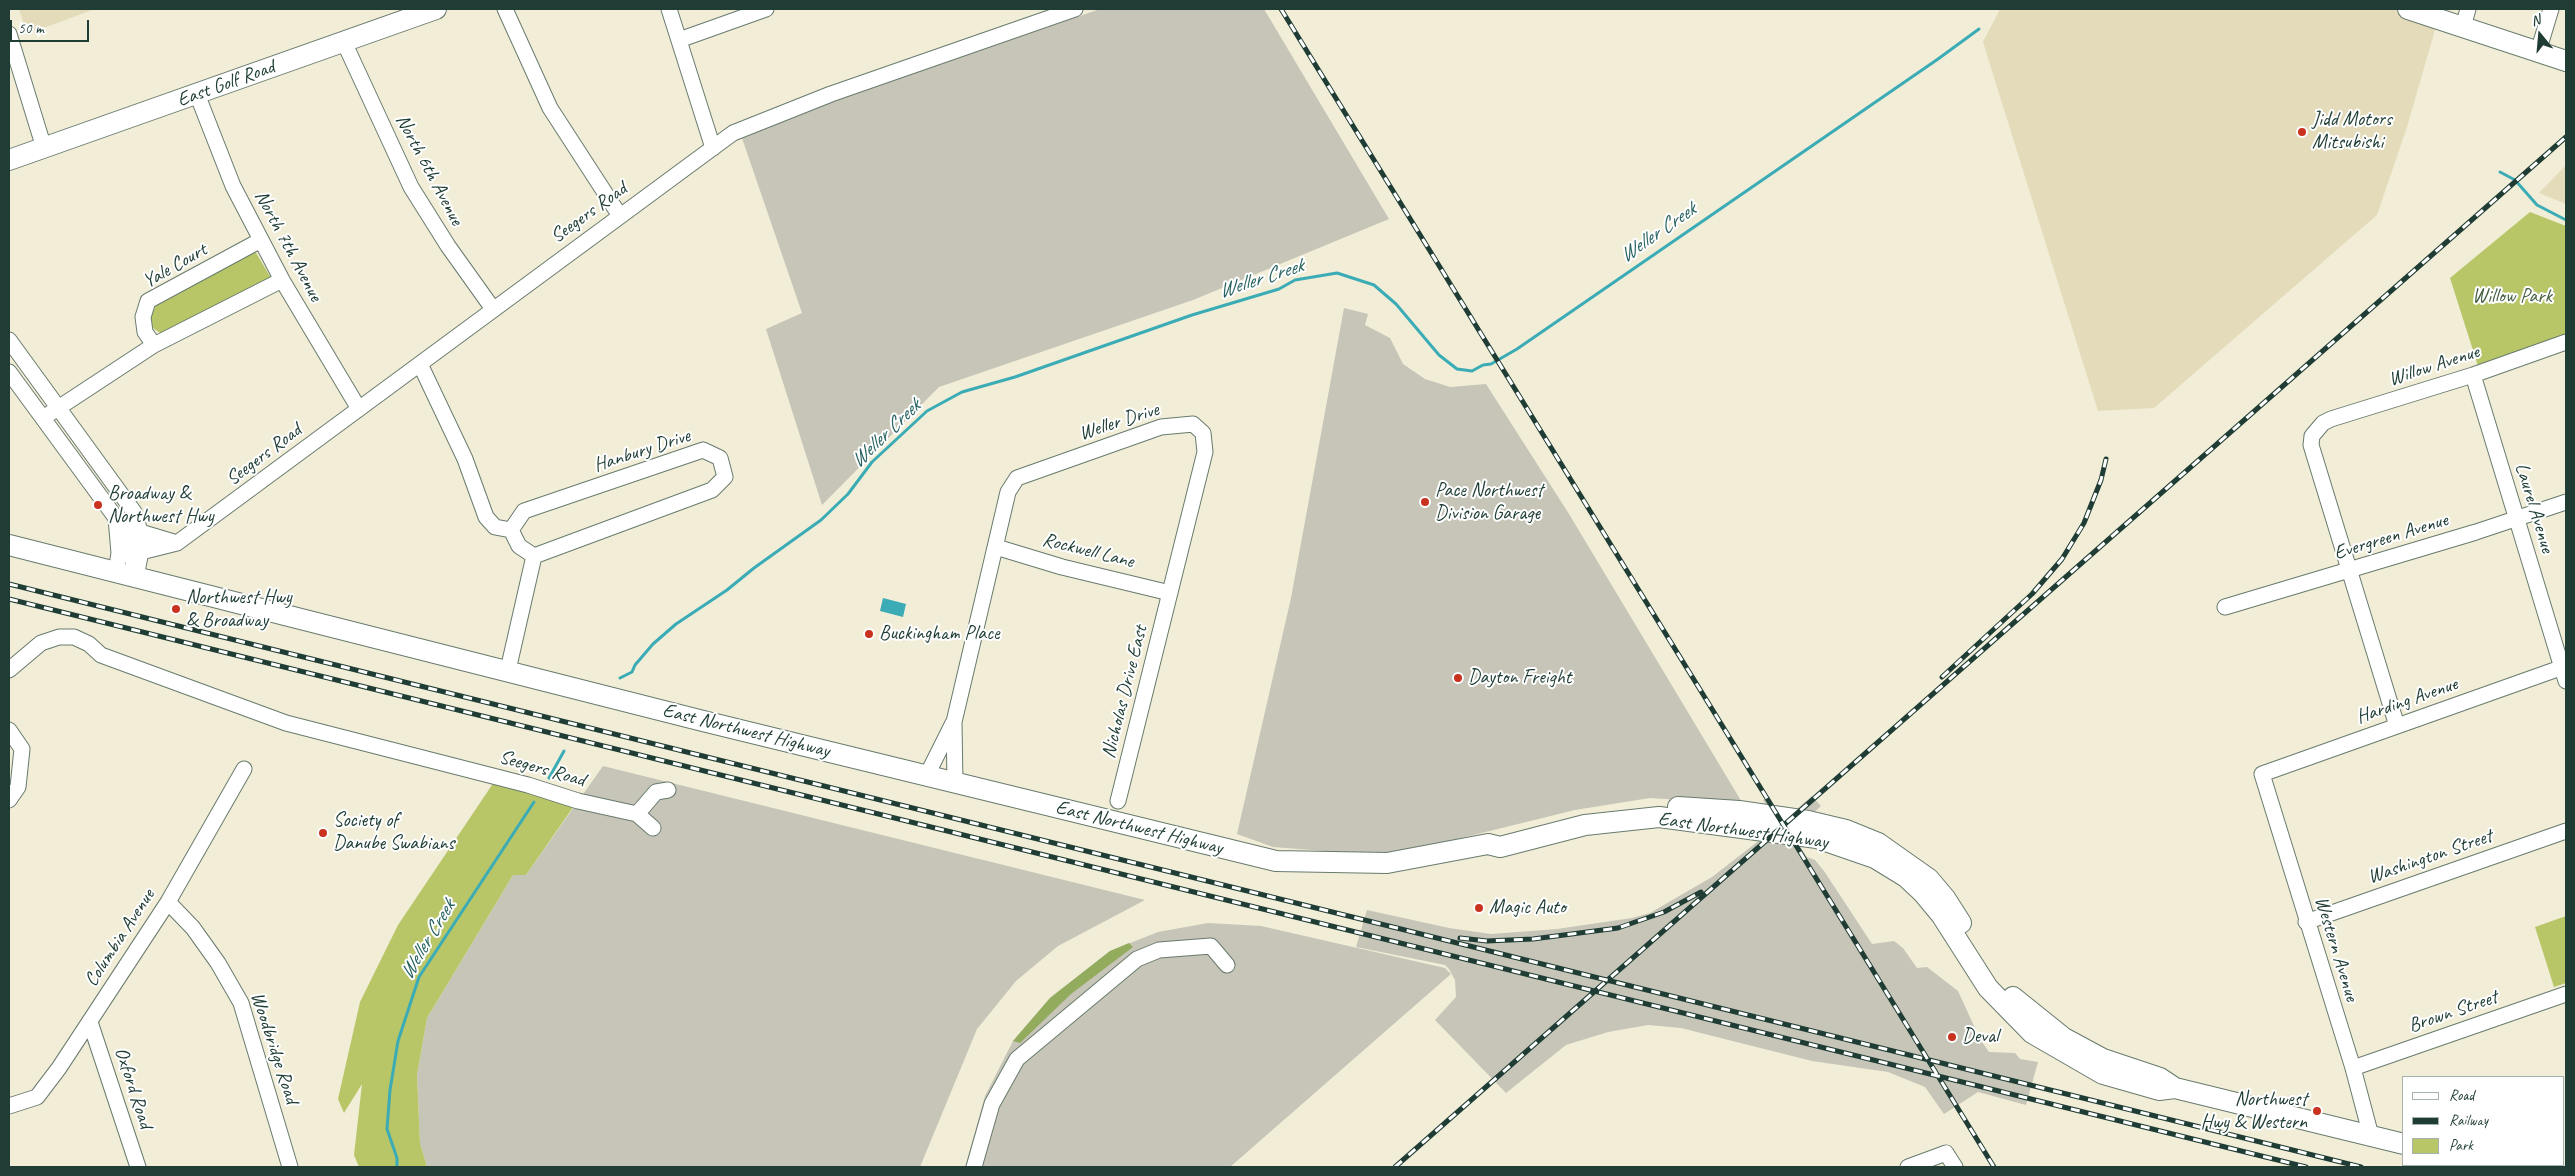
<!DOCTYPE html>
<html>
<head>
<meta charset="utf-8">
<style>
  body { margin:0 }
  #map { position:relative; width:2575px; height:1176px; overflow:hidden; background:#f1edd7; font-family:Caveat,sans-serif }
  canvas { display:block }
  .frame { position:absolute; inset:0; border:10px solid #1f3d34; pointer-events:none }
  .legend { position:absolute; left:2402px; top:1076px; width:162px; height:90px; box-sizing:border-box; background:#fff; border:1px solid #a5b1ae; margin:0; padding:6px 9px; list-style:none; font-size:15px; color:#1f3d34 }
  .legend li { display:flex; align-items:center; gap:10px; height:25px }
  .legend b { width:25px; border:1px solid #a5b1ae }
  .north { position:absolute; left:2515px; top:10px; width:50px; height:50px; -webkit-text-stroke:4px #fff; paint-order:stroke; rotate:343deg; font-size:14px; font-weight:700; line-height:20px; text-align:center; color:#1f3d34 }
  .north::after { content:''; display:block; margin:auto; width:18px; height:22px; background:#1f3d34; clip-path:polygon(50% 0,100% 100%,50% 72%,0 100%) }
  .scale { position:absolute; left:10px; top:20px; width:79px; height:22px; box-sizing:border-box; border:2px solid #1f3d34; border-top:0; padding-left:6px; font-size:15px; line-height:18px; white-space:nowrap; color:#1f3d34; -webkit-text-stroke:4px #fff; paint-order:stroke }
</style>
</head>
<body>
<div id="map">
<canvas width="2575" height="1176"></canvas>
<div class="frame"></div>
<ul class="legend">
<li><b style="height:6px;background:#fff"></b>Road</li>
<li><b style="height:6px;background:#1f3d34"></b>Railway</li>
<li><b style="height:14px;background:#b8c668"></b>Park</li>
</ul>
<div class="north">N</div>
<div class="scale">50 m</div>
</div>
<script>
const ctx = document.querySelector('canvas').getContext('2d');
ctx.lineJoin = 'round';
function fill(path, color) {
  ctx.fillStyle = color;
  ctx.fill(path, 'evenodd');
}
function shape(rows) {
  const path = new Path2D();
  for (const r of rows) {
    path.moveTo(r[0], r[1]);
    for (let i = 2; i < r.length; i += 2) path.lineTo(r[i], r[i + 1]);
  }
  return path;
}
function trace(path, color, width, dash) {
  ctx.strokeStyle = color;
  ctx.lineWidth = width;
  ctx.lineCap = dash ? 'butt' : 'round';
  ctx.setLineDash(dash || []);
  ctx.stroke(path);
}
function drawText(font, color, halo, rows, align = 'center') {
  ctx.font = font + ' Caveat,sans-serif';
  ctx.lineWidth = 4;
  ctx.setLineDash([]);
  ctx.textBaseline = 'middle';
  ctx.strokeStyle = halo;
  ctx.fillStyle = color;
  for (const [text, x, y, turn = 0] of rows) {
    ctx.save();
    ctx.translate(x, y);
    ctx.rotate((+turn || 0) * Math.PI / 180);
    ctx.textAlign = isNaN(turn) ? turn : align;
    if (halo) ctx.strokeText(text, 0, 0);
    ctx.fillText(text, 0, 0);
    ctx.restore();
  }
}
fill(shape([
  [19,9,95,9,27,34],
  [2000,9,2393,9,2437,23,2407,127,2377,215,2154,408,2098,411,1983,42],
  [2566,165,2566,204,2539,193]
]), '#e3dbba');
fill(shape([
  [1100,9,1264,9,1389,219,1193,300,939,387,822,505,766,329,802,313,742,138,759,127],
  [1344,308,1368,314,1365,325,1390,338,1403,364,1425,379,1450,387,1486,384,1569,514,1743,804,1650,798,1575,810,1388,856,1273,847,1237,834,1291,598],
  [603,766,1145,900,1058,946,1016,981,977,1029,920,1167,427,1167,420,1143,417,1075,427,1018,513,875,526,875],
  [1769,796,1777,810,1793,812,1812,796,1821,806,1800,825,1797,842,1807,857,1815,860,1824,871,1872,944,1894,941,1903,948,1917,968,1927,967,1958,991,1980,1039,1989,1052,2015,1053,2020,1059,2038,1062,2026,1105,1978,1092,1944,1114,1925,1087,1888,1072,1812,1061,1681,1028,1648,1025,1608,1032,1566,1045,1506,1093,1435,1020,1456,997,1455,980,1449,969,1445,965,1356,947,1367,910,1449,928,1491,934,1557,929,1632,918,1650,913,1712,877,1770,832,1773,817,1763,800],
  [1208,923,1261,926,1445,968,1451,974,1230,1167,965,1167,985,1096,1013,1041,1050,998,1110,951,1158,932]
]), '#c6c5b8');
fill(shape([
  [2530,212,2566,226,2566,335,2478,366,2450,278],
  [255,251,271,278,162,334,154,329,150,322,150,316,156,306],
  [494,782,574,806,526,875,513,875,427,1018,417,1075,420,1143,427,1167,359,1167,354,1155,362,1084,344,1113,338,1099,360,1002,398,925],
  [2566,916,2566,983,2554,987,2535,927]
]), '#b8c668');
fill(shape([
  [1129,943,1133,947,1071,994,1020,1043,1013,1041,1050,998,1110,951]
]), '#92ab5c');
fill(shape([
  [883,598,906,604,903,617,880,611]
]), '#3bacb6');
trace(shape([
  [2500,172,2515,180,2537,205,2566,220],
  [620,678,632,672,635,665,653,644,676,624,727,590,754,568,821,520,848,494,872,462,927,411,962,392,1015,377,1192,315,1279,289,1295,280,1337,273,1374,285,1396,304,1439,355,1457,369,1472,371,1483,365,1491,364,1517,349,1938,59,1979,29],
  [549,778,564,751],
  [397,1167,397,1158,387,1129,390,1090,398,1041,419,977,534,802]
]), '#3bacb6', 3);
const minor = shape([
  [505,9,550,108,620,216],
  [669,9,713,148],
  [2463,27,2468,9],
  [9,34,44,148],
  [679,40,766,9],
  [344,42,411,187,448,246,493,309],
  [2538,52,2551,9],
  [197,94,233,186,282,280,359,409],
  [9,340,134,512,143,541,136,577],
  [154,345,145,332,143,317,148,301,261,240],
  [420,364,465,459,486,517,495,527,511,530],
  [9,372,116,518,119,553,116,572],
  [2473,375,2566,681],
  [43,418,154,345,282,280],
  [703,450,720,458,725,477,712,490,534,556,519,546,511,530,524,511,703,450],
  [118,521,126,528,130,538,134,571],
  [140,532,177,543],
  [996,547,1062,567,1170,593],
  [141,552,177,543,733,133,831,94,1075,9],
  [2225,607,2476,532,2566,502],
  [9,670,41,643,59,637,74,637,89,644,101,655,286,723,528,785,578,801,637,814,653,828],
  [508,670,534,556],
  [2397,726,2311,445,2312,436,2323,423,2331,419,2473,375,2566,342],
  [9,730,22,749,18,787,9,800],
  [927,775,953,723],
  [955,783,954,722,1008,492,1017,478,1161,427,1193,424,1203,433,1205,452,1118,801],
  [637,814,656,792,668,790],
  [168,902,193,928,218,963,241,1003,290,1167],
  [2306,922,2566,831],
  [90,1022,138,1167],
  [2353,1068,2566,994],
  [9,1106,37,1097,59,1068,168,902,244,769],
  [2371,1136,2353,1068,2262,774,2566,666],
  [974,1167,992,1104,1017,1059,1137,959,1159,950,1211,946,1227,965],
  [1908,1167,1946,1153,1955,1167]
]);
const major = shape([
  [2408,9,2566,61],
  [9,160,436,9],
  [9,545,703,721,1276,861,1387,863,1488,844,1500,847,1585,825,1659,817,1817,838,1875,858,1906,877,1923,893,1942,916,1988,988,2032,1033,2103,1074,2159,1090,2175,1088],
  [1678,807,1739,811,1808,821,1846,830,1878,843,1929,879,1945,898,1961,923],
  [2013,997,2064,1038,2103,1059,2160,1078,2175,1088,2404,1144],
  [2486,1165,2496,1167]
]);
trace(minor, '#687b6d', 17);
trace(major, '#687b6d', 22);
trace(minor, '#fff', 15);
trace(major, '#fff', 20);
const rail = shape([
  [1281,9,1994,1167],
  [9,584,2361,1167],
  [9,599,2306,1167],
  [1942,677,2032,594,2062,559,2084,523,2101,480,2106,459],
  [1460,938,1487,941,1533,939,1618,928,1664,912,1701,892],
  [1395,1167,2566,137]
]);
trace(rail, '#1f3d34', 5);
trace(rail, '#fff', 3, [9]);
for (const [x, y, r, color] of [
  [2302,132,5,"#c8321e"],
  [1425,502,5,"#c8321e"],
  [98,505,5,"#c8321e"],
  [176,609,5,"#c8321e"],
  [869,634,5,"#c8321e"],
  [1458,678,5,"#c8321e"],
  [323,833,5,"#c8321e"],
  [1479,908,5,"#c8321e"],
  [1952,1037,5,"#c8321e"],
  [2317,1111,5,"#c8321e"]
]) {
  const dot = new Path2D();
  dot.arc(x, y, r, 0, 2 * Math.PI);
  ctx.fillStyle = color;
  ctx.fill(dot);
  trace(dot, '#fff', 2);
}
drawText('20px', '#1f3d34', '#fff', [
  ["East Golf Road",226,84,-20],
  ["North 6th Avenue",429,170,62],
  ["Seegers Road",589,213,-36],
  ["North 7th Avenue",288,246,62],
  ["Yale Court",175,266,-30],
  ["Willow Avenue",2434,366,-18],
  ["Weller Drive",1119,422,-18],
  ["Hanbury Drive",642,451,-18],
  ["Seegers Road",264,455,-37],
  ["Laurel Avenue",2534,508,73],
  ["Evergreen Avenue",2391,537,-17],
  ["Rockwell Lane",1088,551,14],
  ["Nicholas Drive East",1125,692,-76],
  ["Harding Avenue",2407,701,-19],
  ["East Northwest Highway",746,731,14],
  ["Seegers Road",542,769,16],
  ["East Northwest Highway",1139,828,14],
  ["East Northwest Highway",1743,831,8],
  ["Washington Street",2430,857,-19],
  ["Columbia Avenue",120,938,-57],
  ["Western Avenue",2336,949,73],
  ["Brown Street",2453,1012,-19],
  ["Woodbridge Road",274,1048,72],
  ["Oxford Road",133,1088,72]
]);
drawText('20px', '#1f3d34', '#fff', [
  ["Jidd Motors",2312,120],
  ["Mitsubishi",2312,143],
  ["Pace Northwest",1435,491],
  ["Division Garage",1435,514],
  ["Broadway &",108,494],
  ["Northwest Hwy",108,517],
  ["Northwest Hwy",186,598],
  ["& Broadway",186,621],
  ["Buckingham Place",879,634],
  ["Dayton Freight",1468,678],
  ["Society of",333,821],
  ["Danube Swabians",333,844],
  ["Magic Auto",1489,908],
  ["Deval",1962,1037],
  ["Northwest",2307,1100,"right"],
  ["Hwy & Western",2307,1123,"right"]
], 'left');
drawText('20px', '#455f41', '#fff', [
  ["Willow Park",2512,297]
]);
drawText('italic 21px', '#296462', '#fff', [
  ["Weller Creek",1658,233,-35],
  ["Weller Creek",1261,279,-18],
  ["Weller Creek",886,434,-44],
  ["Weller Creek",428,940,-59]
]);
</script>
</body>
</html>
